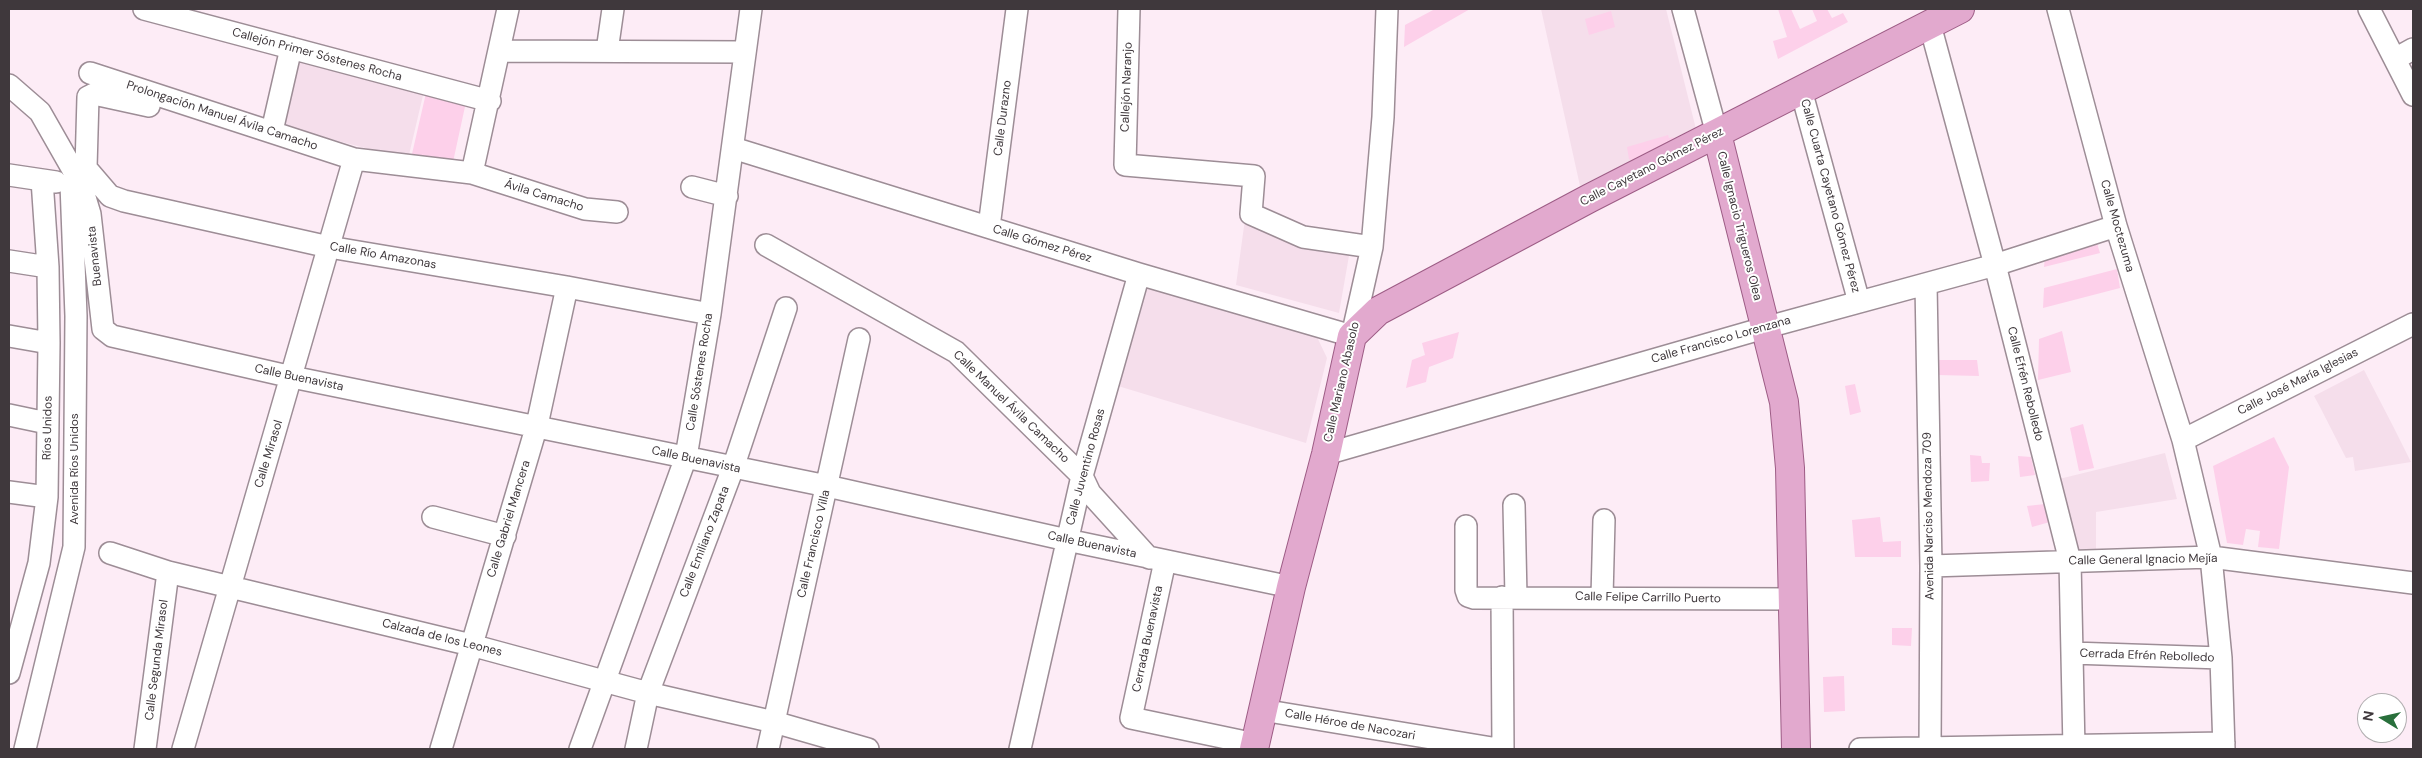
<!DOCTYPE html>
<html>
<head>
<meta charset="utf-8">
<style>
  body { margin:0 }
  #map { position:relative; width:2422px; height:758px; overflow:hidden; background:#fdecf6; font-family:"DM Sans",sans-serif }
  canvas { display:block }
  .frame { position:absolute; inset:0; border:10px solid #3f383c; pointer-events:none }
  .north { position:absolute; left:2357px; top:693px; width:50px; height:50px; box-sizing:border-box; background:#fff; border:1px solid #b2afb1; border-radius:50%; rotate:279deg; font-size:14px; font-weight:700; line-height:20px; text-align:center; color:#3f383c }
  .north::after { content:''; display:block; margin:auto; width:18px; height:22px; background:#29703c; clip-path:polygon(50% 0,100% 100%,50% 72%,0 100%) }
</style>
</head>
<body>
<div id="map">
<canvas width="2422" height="758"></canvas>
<div class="frame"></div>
<div class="north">N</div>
</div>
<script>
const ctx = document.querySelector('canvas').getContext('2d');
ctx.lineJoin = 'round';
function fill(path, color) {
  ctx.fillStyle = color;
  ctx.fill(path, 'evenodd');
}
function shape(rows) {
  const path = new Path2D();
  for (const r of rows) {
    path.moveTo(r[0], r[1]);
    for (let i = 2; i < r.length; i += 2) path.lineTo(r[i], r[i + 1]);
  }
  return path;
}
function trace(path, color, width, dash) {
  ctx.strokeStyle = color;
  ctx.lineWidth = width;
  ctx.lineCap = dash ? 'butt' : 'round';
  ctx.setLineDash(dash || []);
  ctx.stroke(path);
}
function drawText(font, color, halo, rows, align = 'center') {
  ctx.font = font + ' "DM Sans",sans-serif';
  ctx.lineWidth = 4;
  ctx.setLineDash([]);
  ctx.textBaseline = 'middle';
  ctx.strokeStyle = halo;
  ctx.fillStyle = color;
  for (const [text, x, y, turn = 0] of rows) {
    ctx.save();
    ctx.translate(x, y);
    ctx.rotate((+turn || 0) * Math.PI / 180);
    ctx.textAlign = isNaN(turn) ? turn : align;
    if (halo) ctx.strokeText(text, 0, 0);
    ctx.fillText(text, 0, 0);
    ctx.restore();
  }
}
fill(shape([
  [1541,9,1666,9,1696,129,1580,186],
  [295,59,424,91,408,159,280,126],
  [1245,219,1350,250,1339,313,1236,285],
  [1145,283,1317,337,1327,358,1306,443,1118,386],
  [2364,370,2394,428,2411,462,2355,471,2353,457,2346,458,2320,407,2314,396],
  [2165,453,2177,499,2096,512,2096,551,2073,551,2055,480]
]), '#f5deeb');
fill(shape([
  [1435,9,1470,9,1404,47,1405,25],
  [1778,9,1791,9,1800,29,1817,21,1812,9,1827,9,1832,18,1843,13,1848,22,1778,59,1773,41,1787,37],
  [1611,11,1615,27,1589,35,1585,19],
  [426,93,466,102,453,162,412,154],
  [1668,135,1669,138,1673,137,1674,140,1632,161,1629,159,1627,147],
  [2096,240,2100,253,2044,267,2045,257],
  [2117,269,2120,288,2043,308,2044,288],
  [2062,331,2071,372,2038,380,2039,339],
  [1459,332,1453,358,1429,367,1426,382,1406,388,1412,360,1425,355,1422,343],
  [1937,360,1977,360,1979,376,1937,375],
  [1855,384,1861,412,1850,415,1845,386],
  [2083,424,2094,468,2079,471,2070,428],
  [2274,437,2289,467,2279,549,2258,547,2260,531,2246,529,2243,545,2227,543,2213,466],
  [1970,455,1981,456,1982,463,1990,463,1989,481,1971,482],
  [2018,456,2031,457,2035,475,2020,477],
  [2045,504,2050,522,2032,527,2027,506],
  [1880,517,1883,542,1901,541,1901,557,1855,557,1852,520],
  [1892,628,1912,628,1911,646,1892,645],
  [1844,676,1845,711,1824,712,1823,677]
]), '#fdd0ea');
const minor = shape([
  [144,9,490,101],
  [1129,9,1125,165,1254,176,1251,214,1303,237,1372,247],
  [1683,9,1717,134],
  [2058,9,2116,226,2183,440,2211,557,2221,658,2224,749],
  [2369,9,2413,95],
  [1930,25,1995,265,2070,561,2074,749],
  [499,51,745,52],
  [607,51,613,9],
  [2395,59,2413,49],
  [90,73,354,159,472,173,585,209,617,212],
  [9,85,40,112,81,184,90,214,103,329,112,336,292,377,827,486,1067,540,1291,587],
  [1801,90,1859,302],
  [272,131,291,48],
  [733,148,1139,274,1352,336,1372,247,1383,117,1387,9],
  [72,166,86,168,110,196,124,201,329,247,567,287,710,314],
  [86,168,88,97,94,94,149,106],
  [472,173,508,9],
  [9,175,56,182],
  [692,187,727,196],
  [989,227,1017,9],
  [766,245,956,352,1082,476,1090,493,1149,558],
  [9,261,48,267],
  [1926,284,1931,566,1930,749],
  [9,336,49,343],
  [9,415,47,423],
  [2183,440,2413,324],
  [1326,454,1764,328,1995,265,2116,226],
  [9,492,47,497],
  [1514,505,1516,597],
  [433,517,505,536],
  [1466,526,1466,590,1468,596,1474,598,1794,599],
  [110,553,168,572,471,645,648,693,774,722,868,749],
  [1165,561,1131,718,1255,744],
  [1931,566,2211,557,2413,583],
  [1502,597,1503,749],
  [1602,597,1604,520],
  [2072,653,2221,658],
  [9,673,39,563,47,497,49,343,48,267,42,180],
  [1262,710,1498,749],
  [25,749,74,547,76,316,71,184],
  [145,749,168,572],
  [183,749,354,159],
  [441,749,537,425,567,287],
  [580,749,686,457,710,314,751,9],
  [636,749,648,693,733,468,786,308],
  [768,749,859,339],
  [1020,749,1082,476,1139,274],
  [1860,749,2224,743]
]);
const major = shape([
  [1717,134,1784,402,1790,468,1796,749],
  [1254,749,1291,587,1326,454,1352,336,1378,311,1590,198,1960,9]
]);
trace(minor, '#9d8d96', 24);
trace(major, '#9d5c85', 30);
trace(minor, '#fff', 21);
trace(major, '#e2a9ce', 28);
drawText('12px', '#3f383c', '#fff', [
  ["Callejón Primer Sóstenes Rocha",317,55,15],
  ["Callejón Naranjo",1127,87,-88],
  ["Prolongación Manuel Ávila Camacho",222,116,18],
  ["Calle Durazno",1003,118,-83],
  ["Calle Cayetano Gómez Pérez",1652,167,-27],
  ["Ávila Camacho",544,196,17],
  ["Calle Cuarta Cayetano Gómez Pérez",1830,196,75],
  ["Calle Ignacio Trigueros Olea",1739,226,76],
  ["Calle Moctezuma",2117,226,74],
  ["Calle Gómez Pérez",1042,244,17],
  ["Buenavista",95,256,-96],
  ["Calle Río Amazonas",383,256,10],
  ["Calle Francisco Lorenzana",1721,340,-16],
  ["Calle Sóstenes Rocha",700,372,-81],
  ["Calle Buenavista",299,378,12],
  ["Calle Mariano Abasolo",1342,382,-77],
  ["Calle José María Iglesias",2298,382,-27],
  ["Calle Efrén Rebolledo",2025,384,76],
  ["Calle Manuel Ávila Camacho",1011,407,44],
  ["Ríos Unidos",48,428,-89],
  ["Calle Mirasol",269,454,-73],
  ["Calle Buenavista",696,460,12],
  ["Calle Juventino Rosas",1086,467,-75],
  ["Avenida Ríos Unidos",75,469,-90],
  ["Avenida Narciso Mendoza 709",1929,516,-91],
  ["Calle Gabriel Mancera",509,519,-73],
  ["Calle Emiliano Zapata",705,542,-69],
  ["Calle Francisco Villa",814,544,-77],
  ["Calle Buenavista",1092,545,12],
  ["Calle General Ignacio Mejía",2143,560,-1],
  ["Calle Felipe Carrillo Puerto",1648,598,1],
  ["Calzada de los Leones",442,638,14],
  ["Cerrada Buenavista",1148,639,-78],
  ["Cerrada Efrén Rebolledo",2147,656,2],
  ["Calle Segunda Mirasol",157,660,-83],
  ["Calle Héroe de Nacozari",1350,725,10]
]);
</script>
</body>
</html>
